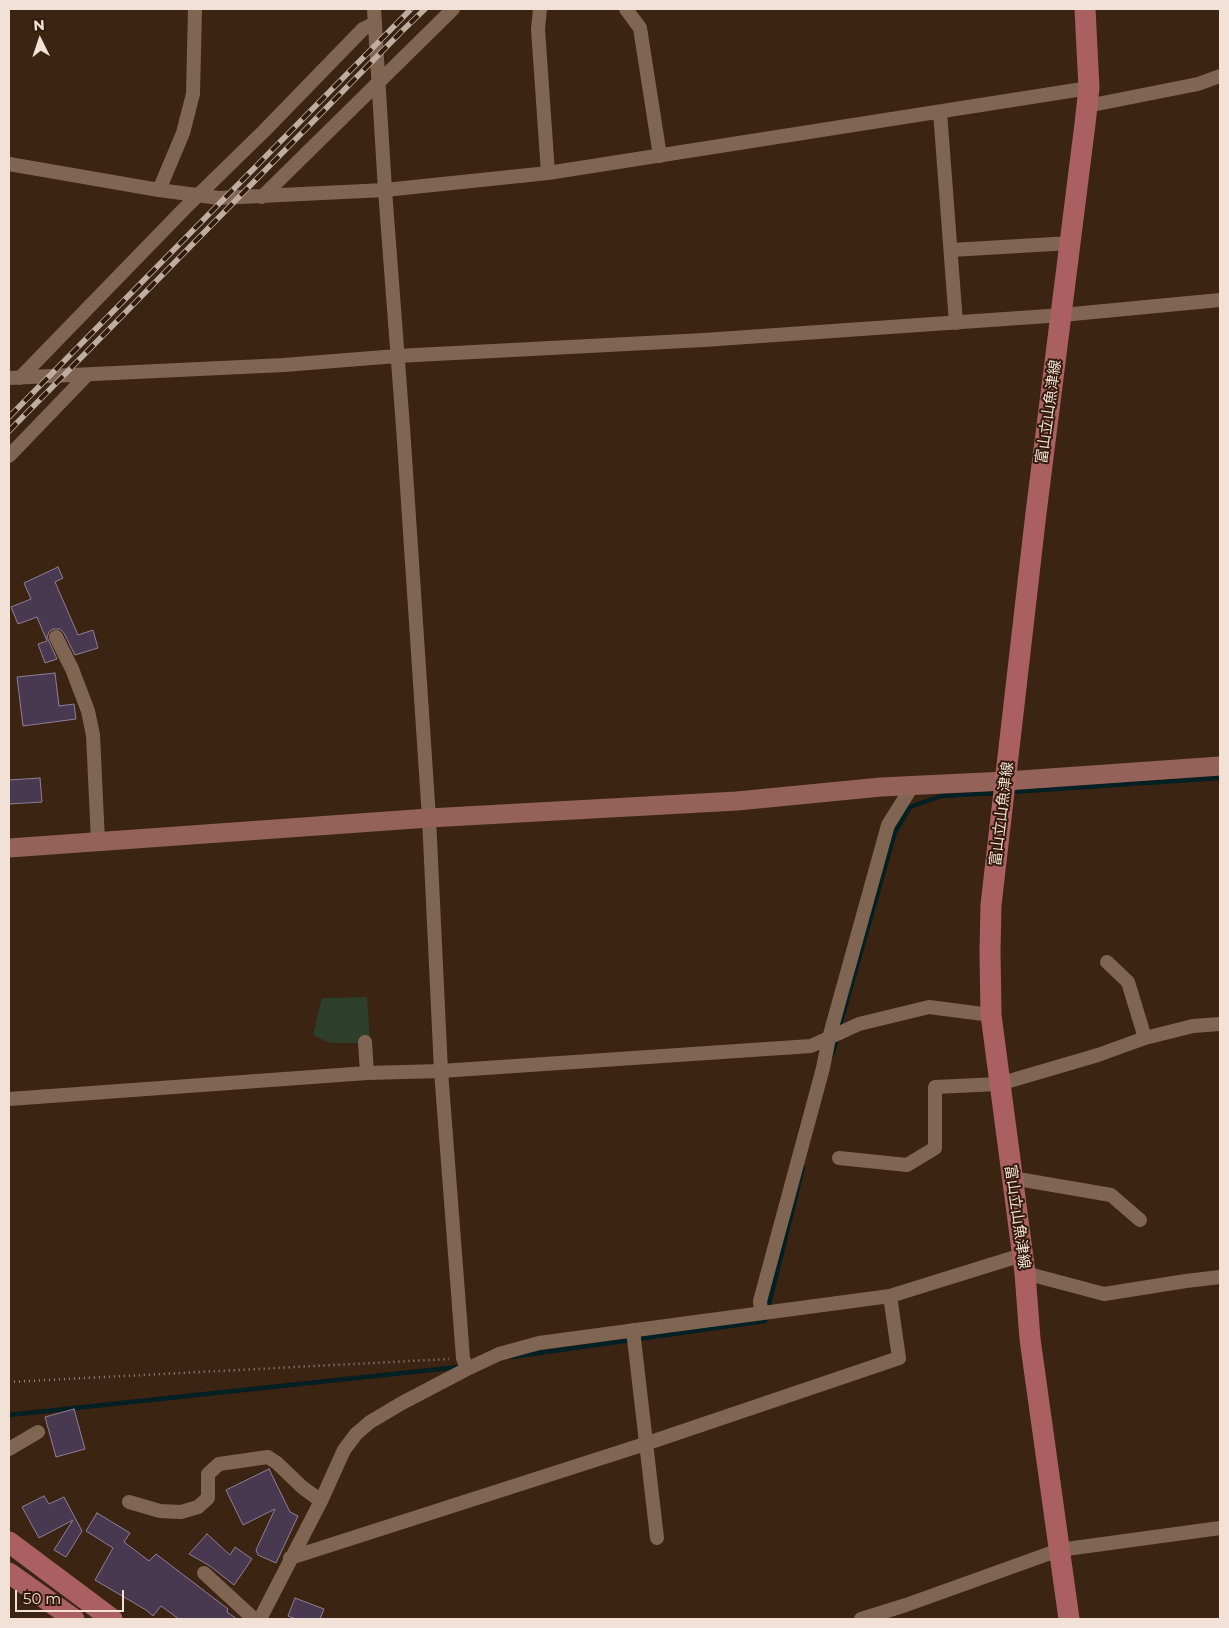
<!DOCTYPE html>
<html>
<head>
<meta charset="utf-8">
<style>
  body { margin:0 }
  #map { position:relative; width:1229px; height:1628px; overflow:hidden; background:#3c2413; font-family:Montserrat,sans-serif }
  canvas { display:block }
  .frame { position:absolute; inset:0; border:10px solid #f1e1d6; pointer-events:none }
  .north { position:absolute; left:15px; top:15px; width:50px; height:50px; -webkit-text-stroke:4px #311a0a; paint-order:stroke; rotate:356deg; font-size:14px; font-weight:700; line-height:20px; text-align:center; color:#f1e1d6 }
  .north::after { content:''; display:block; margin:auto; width:18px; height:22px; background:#f1e1d6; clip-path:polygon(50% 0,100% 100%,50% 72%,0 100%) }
  .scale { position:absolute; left:15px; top:1590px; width:109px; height:22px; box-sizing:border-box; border:2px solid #f1e1d6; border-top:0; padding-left:6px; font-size:15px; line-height:18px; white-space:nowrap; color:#f1e1d6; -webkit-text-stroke:4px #311a0a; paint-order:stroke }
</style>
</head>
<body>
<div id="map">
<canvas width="1229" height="1628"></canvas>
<div class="frame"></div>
<div class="north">N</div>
<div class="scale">50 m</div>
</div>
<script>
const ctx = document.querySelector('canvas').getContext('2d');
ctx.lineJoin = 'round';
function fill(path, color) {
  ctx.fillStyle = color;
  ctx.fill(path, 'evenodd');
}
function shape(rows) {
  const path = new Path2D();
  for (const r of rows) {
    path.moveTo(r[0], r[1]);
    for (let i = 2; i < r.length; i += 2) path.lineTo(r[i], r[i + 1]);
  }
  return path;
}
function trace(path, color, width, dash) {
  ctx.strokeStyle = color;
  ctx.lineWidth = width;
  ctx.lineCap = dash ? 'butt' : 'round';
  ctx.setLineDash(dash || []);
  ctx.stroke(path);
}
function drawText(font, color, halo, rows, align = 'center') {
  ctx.font = font + ' Montserrat,"Noto Sans JP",sans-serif';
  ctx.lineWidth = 4;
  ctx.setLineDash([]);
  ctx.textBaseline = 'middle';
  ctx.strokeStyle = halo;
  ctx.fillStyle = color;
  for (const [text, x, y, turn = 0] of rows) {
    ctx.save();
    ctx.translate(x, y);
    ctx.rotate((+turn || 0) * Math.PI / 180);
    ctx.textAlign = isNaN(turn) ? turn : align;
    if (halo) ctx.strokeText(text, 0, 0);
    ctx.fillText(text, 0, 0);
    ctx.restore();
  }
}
fill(shape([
  [367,997,370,1041,358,1043,330,1043,313,1035,322,998]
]), '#2d3e2b');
trace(shape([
  [1010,792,1220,778],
  [839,1029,895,832,910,807,941,796,997,793],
  [832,1055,837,1039],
  [511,1357,765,1321,803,1167],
  [9,1415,459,1367]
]), '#012024', 4.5);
const building = shape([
  [58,567,63,578,55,582,78,635,93,630,98,648,75,655,64,633,60,629,53,629,49,632,47,637,57,659,45,663,38,644,47,641,37,617,18,624,11,607,31,599,24,583,58,567],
  [55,673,59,706,74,704,76,719,23,726,17,677,55,673],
  [40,778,42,802,9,804,9,780,40,778],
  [74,1409,85,1449,56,1457,45,1417,74,1409],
  [269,1469,290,1512,298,1516,276,1563,258,1555,256,1550,275,1509,243,1525,226,1490,269,1469],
  [44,1496,49,1504,64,1497,82,1531,66,1557,54,1550,73,1520,39,1538,22,1507,44,1496],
  [97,1513,130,1533,124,1542,149,1561,156,1554,228,1609,227,1612,237,1619,179,1619,161,1606,153,1616,146,1610,95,1580,113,1548,86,1531,97,1513],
  [207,1534,230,1555,235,1547,252,1559,234,1585,210,1566,189,1554,207,1534],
  [295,1598,324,1609,320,1619,296,1619,288,1616,295,1598]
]);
fill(building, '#483850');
trace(building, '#907e98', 1);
trace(shape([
  [9,1382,449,1359]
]), '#9d897c', 2.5, [1, 4]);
trace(shape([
  [374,9,385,190,403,427,429,818,441,1071,463,1358,467,1369],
  [540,9,538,29,548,173],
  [626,9,640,28,660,156],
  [1087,106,1198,84,1220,76],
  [940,112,956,323],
  [9,164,159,190,219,198,385,190,548,173,1089,88],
  [159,190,183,133,193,94,195,9],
  [262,197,453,9],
  [951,250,1071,243],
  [9,378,284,365,397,356,704,340,1062,315,1220,300],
  [20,378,185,208,264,131,363,29,375,23],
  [9,456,87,375],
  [56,637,72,669,88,711,93,735,98,841],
  [1107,962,1128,982,1145,1038],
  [365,1042,367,1073],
  [9,1099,367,1073,441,1071,811,1046,859,1024,929,1007,991,1015],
  [839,1158,907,1165,935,1148,935,1087,999,1084,1098,1055,1145,1038,1193,1026,1220,1024],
  [1012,1178,1111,1195,1140,1220],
  [1025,1273,1104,1294,1186,1281,1220,1277],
  [761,1312,760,1301,823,1068,829,1038,888,825,913,785],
  [633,1330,657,1538],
  [9,1449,38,1432],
  [129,1502,160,1511,181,1512,198,1507,208,1498,208,1474,219,1464,268,1457,277,1463,302,1487,321,1501],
  [290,1558,645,1444,899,1358,890,1296],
  [204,1573,254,1619],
  [260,1619,321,1501,344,1450,356,1434,370,1422,402,1403,467,1369,499,1354,539,1343,890,1296,1022,1255],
  [861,1619,906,1605,1059,1550,1220,1528]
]), '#816553', 14);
trace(shape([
  [9,848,429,818,737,801,881,787,1006,781,1220,766]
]), '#95625a', 19);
trace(shape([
  [9,1542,112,1619],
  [9,1573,74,1619],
  [1069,1619,1030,1339,1025,1273,991,1015,990,951,991,905,1036,513,1085,124,1089,88,1085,9]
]), '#aa6060', 21);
const rail = shape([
  [9,417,411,9],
  [9,431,402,31,425,9]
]);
trace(rail, '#bfada1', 5.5);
trace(rail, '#311a0a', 4, [11]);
drawText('15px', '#f1e1d6', '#311a0a', [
  ["富山立山魚津線",1049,412,-82],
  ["富山立山魚津線",1002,814,-83],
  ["富山立山魚津線",1017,1217,82]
]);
</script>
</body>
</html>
